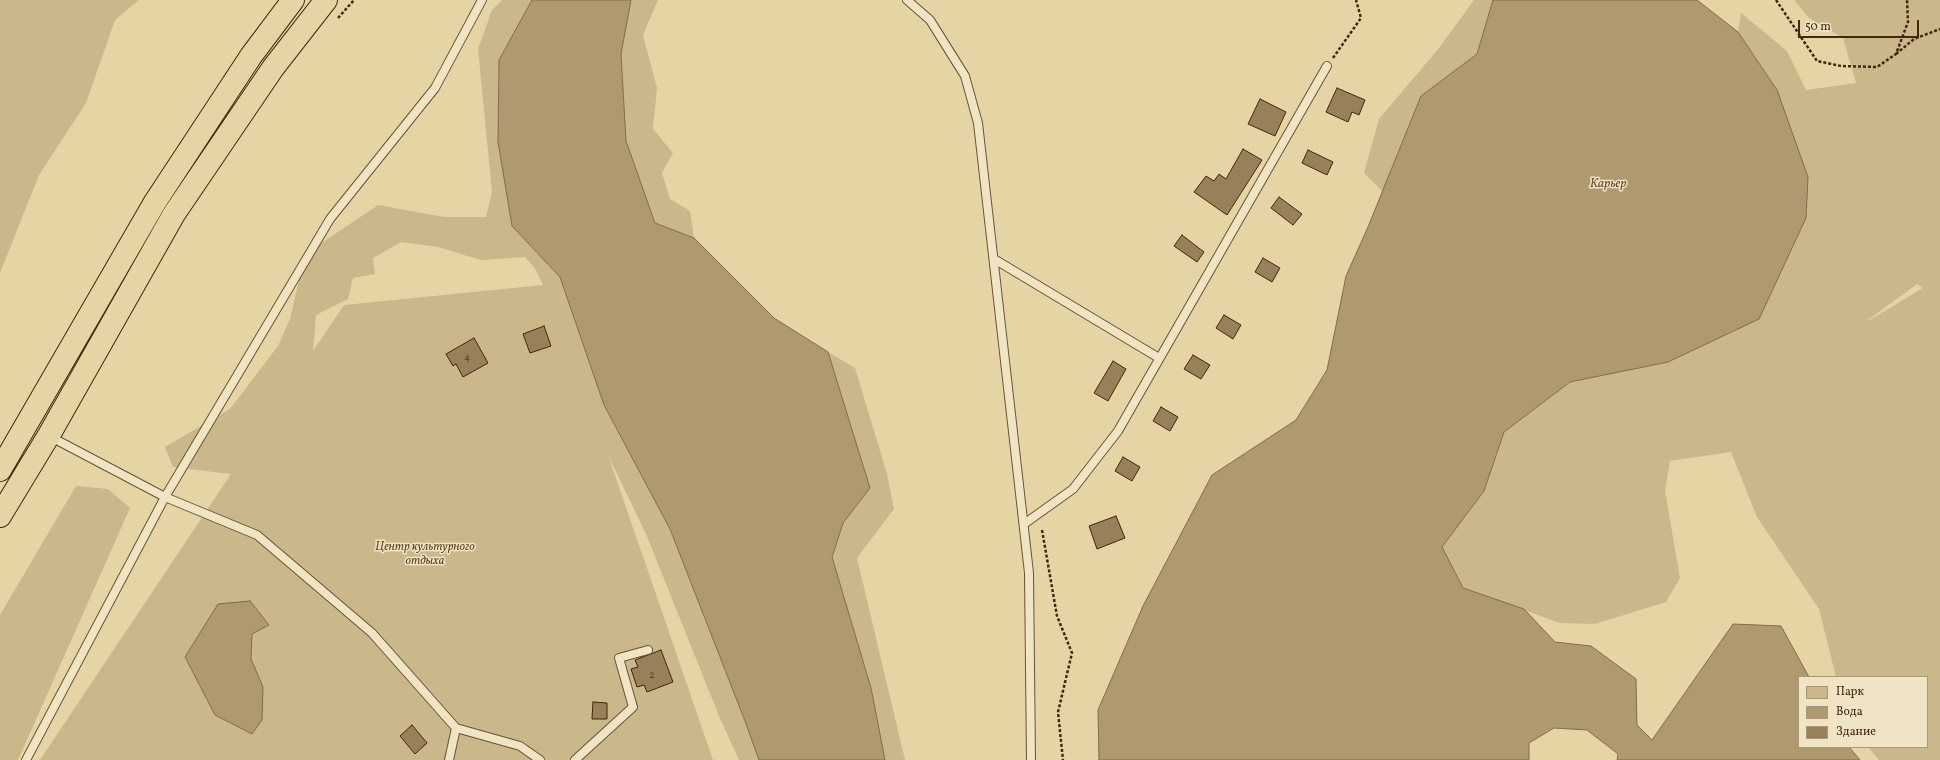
<!DOCTYPE html>
<html>
<head>
<meta charset="utf-8">
<style>
  body { margin:0 }
  #map { position:relative; width:1940px; height:760px; overflow:hidden; background:#e6d5a4; font-family:Vollkorn,serif }
  canvas { display:block }
  .legend { position:absolute; left:1798px; top:676px; width:130px; height:72px; box-sizing:border-box; background:#efe4c4; border:1px solid #aa9879; margin:0; padding:5px 7px; list-style:none; font-size:12px; color:#432709 }
  .legend li { display:flex; align-items:center; gap:8px; height:20px }
  .legend b { width:20px; border:1px solid #aa9879 }
  .scale { position:absolute; left:1798px; top:20px; width:121px; height:18px; box-sizing:border-box; border:2px solid #432709; border-top:0; padding-left:5px; font-size:12px; line-height:14px; white-space:nowrap; color:#432709; -webkit-text-stroke:3px #efe4c4; paint-order:stroke }
</style>
</head>
<body>
<div id="map">
<canvas width="1940" height="760"></canvas>
<ul class="legend">
<li><b style="height:11px;background:#cab78a"></b>Парк</li>
<li><b style="height:11px;background:#af9a6f"></b>Вода</li>
<li><b style="height:11px;background:#98815a"></b>Здание</li>
</ul>
<div class="scale">50 m</div>
</div>
<script>
const ctx = document.querySelector('canvas').getContext('2d');
ctx.lineJoin = 'round';
function fill(path, color) {
  ctx.fillStyle = color;
  ctx.fill(path, 'evenodd');
}
function shape(rows) {
  const path = new Path2D();
  for (const r of rows) {
    path.moveTo(r[0], r[1]);
    for (let i = 2; i < r.length; i += 2) path.lineTo(r[i], r[i + 1]);
  }
  return path;
}
function trace(path, color, width, dash) {
  ctx.strokeStyle = color;
  ctx.lineWidth = width;
  ctx.lineCap = dash ? 'butt' : 'round';
  ctx.setLineDash(dash || []);
  ctx.stroke(path);
}
function drawText(font, color, halo, rows, align = 'center') {
  ctx.font = font + ' Vollkorn,serif';
  ctx.lineWidth = 3;
  ctx.setLineDash([]);
  ctx.textBaseline = 'middle';
  ctx.strokeStyle = halo;
  ctx.fillStyle = color;
  for (const [text, x, y, turn = 0] of rows) {
    ctx.save();
    ctx.translate(x, y);
    ctx.rotate((+turn || 0) * Math.PI / 180);
    ctx.textAlign = isNaN(turn) ? turn : align;
    if (halo) ctx.strokeText(text, 0, 0);
    ctx.fillText(text, 0, 0);
    ctx.restore();
  }
}
fill(shape([
  [0,0,139,0,115,20,86,103,39,175,0,273],
  [502,0,532,0,499,60,512,226,560,277,604,405,670,529,745,721,759,760,739,760,719,716,646,534,608,455,713,760,40,760,231,474,173,467,165,447,230,409,278,346,290,319,305,254,378,205,444,217,486,217,492,192,478,49,492,10],
  [401,242,438,247,481,260,525,257,536,270,543,285,344,305,313,351,316,315,348,299,353,278,375,274,373,258],
  [631,0,658,0,643,35,657,88,653,129,673,153,662,173,670,199,690,211,694,238,655,223,626,141,621,54],
  [1474,0,1493,0,1477,54,1421,96,1383,192,1364,173,1379,119,1439,48],
  [1794,0,1940,0,1940,760,1879,760,1868,747,1927,747,1927,677,1836,677,1819,609,1757,517,1731,452,1670,461,1665,491,1680,578,1666,602,1595,624,1560,623,1463,588,1442,547,1484,491,1504,432,1570,382,1668,362,1777,90,1738,32,1741,13,1787,51,1806,90,1856,83,1843,38,1809,18],
  [1917,284,1923,288,1868,321,1868,320],
  [828,352,855,368,887,474,894,509,857,558,905,760,885,760,871,688,832,557,843,523,870,488],
  [76,486,108,489,130,508,18,760,0,760,0,615]
]), '#cab78a');
const water = shape([
  [532,0,631,0,621,54,626,141,655,223,694,238,774,318,828,352,870,488,843,523,832,557,871,688,885,760,759,760,745,721,670,529,604,405,560,277,512,226,498,142,499,60,532,0],
  [1493,0,1697,0,1738,32,1777,90,1808,177,1806,218,1759,319,1668,362,1570,382,1504,432,1484,491,1442,547,1463,588,1524,609,1555,642,1591,646,1636,679,1637,725,1652,740,1733,624,1781,626,1809,677,1799,677,1799,747,1849,747,1860,760,1617,760,1618,754,1587,730,1554,728,1529,743,1529,760,1099,760,1098,710,1143,606,1212,475,1296,420,1327,370,1346,276,1368,227,1421,96,1477,54,1493,0],
  [250,601,269,625,252,634,251,659,263,687,262,720,252,734,215,715,185,657,218,604,250,601]
]);
fill(water, '#af9a6f');
trace(water, '#846c46', 1);
const building = shape([
  [1337,88,1365,100,1359,115,1352,112,1348,122,1326,112,1337,88],
  [1260,99,1286,112,1275,136,1248,124,1260,99],
  [1243,149,1262,160,1227,215,1194,192,1206,176,1214,181,1219,174,1226,179,1243,149],
  [1308,150,1333,162,1327,175,1302,163,1308,150],
  [1279,197,1302,214,1293,225,1271,208,1279,197],
  [1182,235,1204,252,1197,262,1174,246,1182,235],
  [1263,258,1280,268,1272,282,1255,272,1263,258],
  [1224,315,1241,325,1233,339,1216,328,1224,315],
  [544,326,551,346,530,353,523,334,544,326],
  [474,338,488,363,463,377,456,364,453,366,446,354,474,338],
  [1193,355,1210,365,1201,379,1184,369,1193,355],
  [1113,361,1126,369,1108,401,1094,393,1113,361],
  [1161,407,1178,417,1170,431,1153,421,1161,407],
  [1123,457,1140,467,1132,481,1115,471,1123,457],
  [1116,516,1125,538,1097,549,1089,526,1116,516],
  [661,650,673,682,647,692,644,685,637,687,631,669,638,667,635,660,661,650],
  [593,702,607,703,607,719,592,719,593,702],
  [412,725,427,743,415,754,400,736,412,725]
]);
fill(building, '#98815a');
trace(building, '#432709', 1);
const service = shape([
  [907,0,930,20,965,76,978,123,1029,573,1031,760],
  [994,259,1159,358],
  [49,436,165,497,257,535,372,633,456,728,449,760],
  [1024,524,1073,489,1118,431,1327,66],
  [456,728,520,746,540,760],
  [26,760,165,497,330,219,435,88,482,0],
  [575,760,633,707,619,658,648,650]
]);
const trunk = shape([
  [0,470,155,202,251,56,293,0],
  [0,516,49,435,174,214,273,68,326,0]
]);
trace(service, '#6c5230', 10);
trace(trunk, '#432709', 24);
trace(shape([
  [1776,0,1817,61,1841,66,1877,67,1896,54,1908,22,1907,0],
  [338,18,354,0],
  [1896,54,1914,39,1940,29],
  [1333,58,1361,18,1356,0],
  [1042,530,1057,616,1072,653,1058,712,1063,760]
]), '#432709', 2.5, [3, 2]);
trace(service, '#efe4c4', 8);
trace(trunk, '#e6d5a4', 22);
drawText('10px', '#583e1d', null, [
  ["4",467,358],
  ["2",652,676]
]);
drawText('italic 12px', '#5e4423', '#efe4c4', [
  ["Центр культурного",425,548],
  ["отдыха",425,562]
]);
drawText('italic 13px', '#634a28', '#efe4c4', [
  ["Карьер",1608,185]
]);
</script>
</body>
</html>
